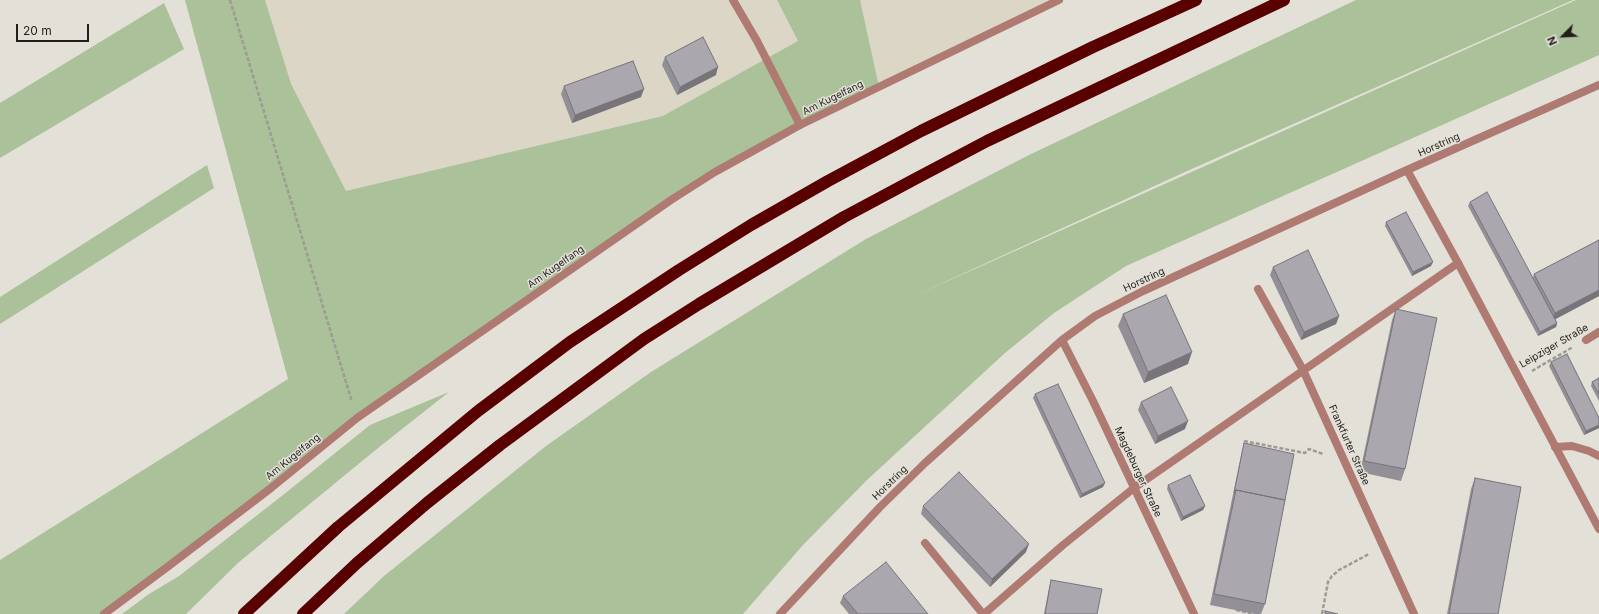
<!DOCTYPE html>
<html>
<head>
<meta charset="utf-8">
<style>
  body { margin:0 }
  #map { position:relative; width:1599px; height:614px; overflow:hidden; background:#e3e0d8; font-family:Inter,sans-serif }
  canvas { display:block }
  .north { position:absolute; left:1543px; top:16px; width:40px; height:40px; -webkit-text-stroke:3px #e3e0d8; paint-order:stroke; rotate:246deg; font-size:11px; font-weight:700; line-height:16px; text-align:center; color:#201f1c }
  .north::after { content:''; display:block; margin:auto; width:14px; height:18px; background:#201f1c; clip-path:polygon(50% 0,100% 100%,50% 72%,0 100%) }
  .scale { position:absolute; left:16px; top:24px; width:73px; height:18px; box-sizing:border-box; border:2px solid #201f1c; border-top:0; padding-left:5px; font-size:12px; line-height:14px; white-space:nowrap; color:#201f1c; -webkit-text-stroke:3px #e3e0d8; paint-order:stroke }
</style>
</head>
<body>
<div id="map">
<canvas width="1599" height="614"></canvas>
<div class="north">N</div>
<div class="scale">20 m</div>
</div>
<script>
const ctx = document.querySelector('canvas').getContext('2d');
ctx.lineJoin = 'round';
function fill(path, color) {
  ctx.fillStyle = color;
  ctx.fill(path, 'evenodd');
}
function shape(rows) {
  const path = new Path2D();
  for (const r of rows) {
    path.moveTo(r[0], r[1]);
    for (let i = 2; i < r.length; i += 2) path.lineTo(r[i], r[i + 1]);
  }
  return path;
}
function trace(path, color, width, dash) {
  ctx.strokeStyle = color;
  ctx.lineWidth = width;
  ctx.lineCap = dash ? 'butt' : 'round';
  ctx.setLineDash(dash || []);
  ctx.stroke(path);
}
function drawText(font, color, halo, rows, align = 'center') {
  ctx.font = font + ' Inter,sans-serif';
  ctx.lineWidth = 3;
  ctx.setLineDash([]);
  ctx.textBaseline = 'middle';
  ctx.strokeStyle = halo;
  ctx.fillStyle = color;
  for (const [text, x, y, turn = 0] of rows) {
    ctx.save();
    ctx.translate(x, y);
    ctx.rotate((+turn || 0) * Math.PI / 180);
    ctx.textAlign = isNaN(turn) ? turn : align;
    if (halo) ctx.strokeText(text, 0, 0);
    ctx.fillText(text, 0, 0);
    ctx.restore();
  }
}
fill(shape([
  [230,0,777,0,798,41,843,0,1064,0,879,87,715,172,357,418]
]), '#dbd6c6');
fill(shape([
  [185,0,265,0,291,84,346,191,663,116,798,41,777,0,860,0,879,87,715,172,357,418,104,614,0,614,0,560,288,379],
  [1356,0,1573,0,1185,172,912,297,1576,0,1599,0,1599,55,1126,266,1054,313,1005,353,867,480,803,545,743,614,344,614,384,576,546,446,651,372,866,239,1029,155],
  [164,3,184,49,0,158,0,103],
  [207,165,214,188,0,324,0,297],
  [449,392,378,448,239,562,186,614,122,614,149,594,179,576,283,495,370,425]
]), '#aac199');
trace(shape([
  [230,0,352,402],
  [1532,371,1573,347],
  [1244,441,1305,453,1309,449,1323,454],
  [1236,610,1254,614],
  [1322,614,1328,582,1332,576,1339,570,1369,554]
]), '#9d9b94', 2.5, [4, 2]);
trace(shape([
  [733,0,757,41,800,125],
  [1258,289,1303,370,1414,614],
  [1555,447,1572,446,1589,451,1599,456],
  [925,543,983,614],
  [984,614,1063,545,1134,488,1458,263]
]), '#ae7a72', 8);
trace(shape([
  [1407,170,1458,263,1599,529],
  [1062,340,1093,401,1194,614],
  [1586,340,1599,332],
  [104,614,166,568,271,488,357,418,671,200,715,172,800,125,1059,0],
  [780,614,880,507,925,463,1062,340,1095,316,1143,291,1407,170,1599,85]
]), '#ae7a72', 8);
trace(shape([
  [244,614,338,527,478,411,570,342,679,270,751,225,828,181,921,131,1093,47,1196,0],
  [303,614,357,563,427,503,500,445,644,339,699,304,844,217,915,179,987,141,1284,0]
]), '#590000', 12);
fill(shape([
  [665,57,716,75,677,95,662,65],
  [564,86,641,97,572,123,561,94],
  [1470,202,1533,278,1534,274,1599,240,1599,296,1555,319,1557,323,1556,327,1538,336,1468,206],
  [1386,222,1431,266,1412,276,1385,226],
  [1273,267,1339,316,1336,324,1301,340,1270,275],
  [1396,309,1405,469,1401,481,1360,472,1392,320],
  [1123,314,1188,364,1144,383,1118,326],
  [1551,362,1599,418,1599,428,1584,435,1549,366],
  [1599,378,1599,401,1591,386,1592,382],
  [1035,394,1103,487,1080,498,1033,398],
  [1141,402,1185,429,1155,444,1138,410],
  [1244,443,1285,500,1265,604,1261,614,1255,614,1210,605,1242,451],
  [1475,478,1498,614,1447,614,1471,489],
  [1168,485,1205,506,1203,510,1181,521,1167,489],
  [923,506,1026,552,990,587,921,514],
  [1051,580,1097,614,1044,614,1049,588],
  [843,596,928,614,849,614,840,603]
]), '#929096');
fill(shape([
  [718,67,716,75,677,95,680,87],
  [644,89,641,97,572,123,575,115],
  [1433,262,1431,266,1412,276,1413,272],
  [1599,290,1599,296,1552,321,1555,313],
  [1339,316,1336,324,1301,340,1304,332],
  [1557,323,1556,327,1538,336,1540,332],
  [1192,352,1188,364,1144,383,1148,372],
  [1188,421,1185,429,1155,444,1158,436],
  [1599,425,1599,428,1584,435,1586,431],
  [1105,483,1103,487,1080,498,1082,494],
  [1205,506,1203,510,1181,521,1183,517],
  [1029,544,1026,552,990,587,992,579]
]), '#77757a');
const building = shape([
  [703,37,718,67,680,87,665,57,703,37],
  [633,61,644,89,575,115,564,86,633,61],
  [1487,192,1557,323,1540,332,1470,202,1487,192],
  [1406,212,1433,262,1413,272,1386,222,1406,212],
  [1599,240,1599,290,1555,313,1534,274,1599,240],
  [1308,250,1339,316,1304,332,1273,267,1308,250],
  [1166,295,1192,352,1148,372,1123,314,1166,295],
  [1396,309,1437,318,1405,469,1364,461,1396,309],
  [1567,354,1599,418,1599,425,1586,431,1551,362,1567,354],
  [1599,378,1599,394,1592,382,1599,378],
  [1058,384,1105,483,1082,494,1035,394,1058,384],
  [1171,387,1188,421,1158,436,1141,402,1171,387],
  [1244,443,1294,454,1285,500,1236,490,1234,493,1244,443],
  [959,472,1029,544,992,579,923,506,959,472],
  [1190,475,1205,506,1183,517,1168,485,1190,475],
  [1475,478,1521,487,1498,614,1449,614,1475,478],
  [1236,490,1285,500,1265,604,1214,594,1236,490],
  [886,562,928,614,858,614,843,596,886,562],
  [1051,580,1102,589,1097,614,1045,614,1051,580],
  [1325,611,1338,614,1325,614,1325,611]
]);
fill(building, '#aaa7af');
trace(building, '#77757a', 1);
drawText('10px', '#201f1c', '#e3e0d8', [
  ["Am Kugelfang",833,98,-26],
  ["Horstring",1439,145,-24],
  ["Am Kugelfang",556,267,-35],
  ["Horstring",1144,280,-25],
  ["Leipziger Straße",1554,346,-30],
  ["Frankfurter Straße",1349,445,66],
  ["Am Kugelfang",293,457,-39],
  ["Magdeburger Straße",1138,472,65],
  ["Horstring",890,483,-44]
]);
</script>
</body>
</html>
